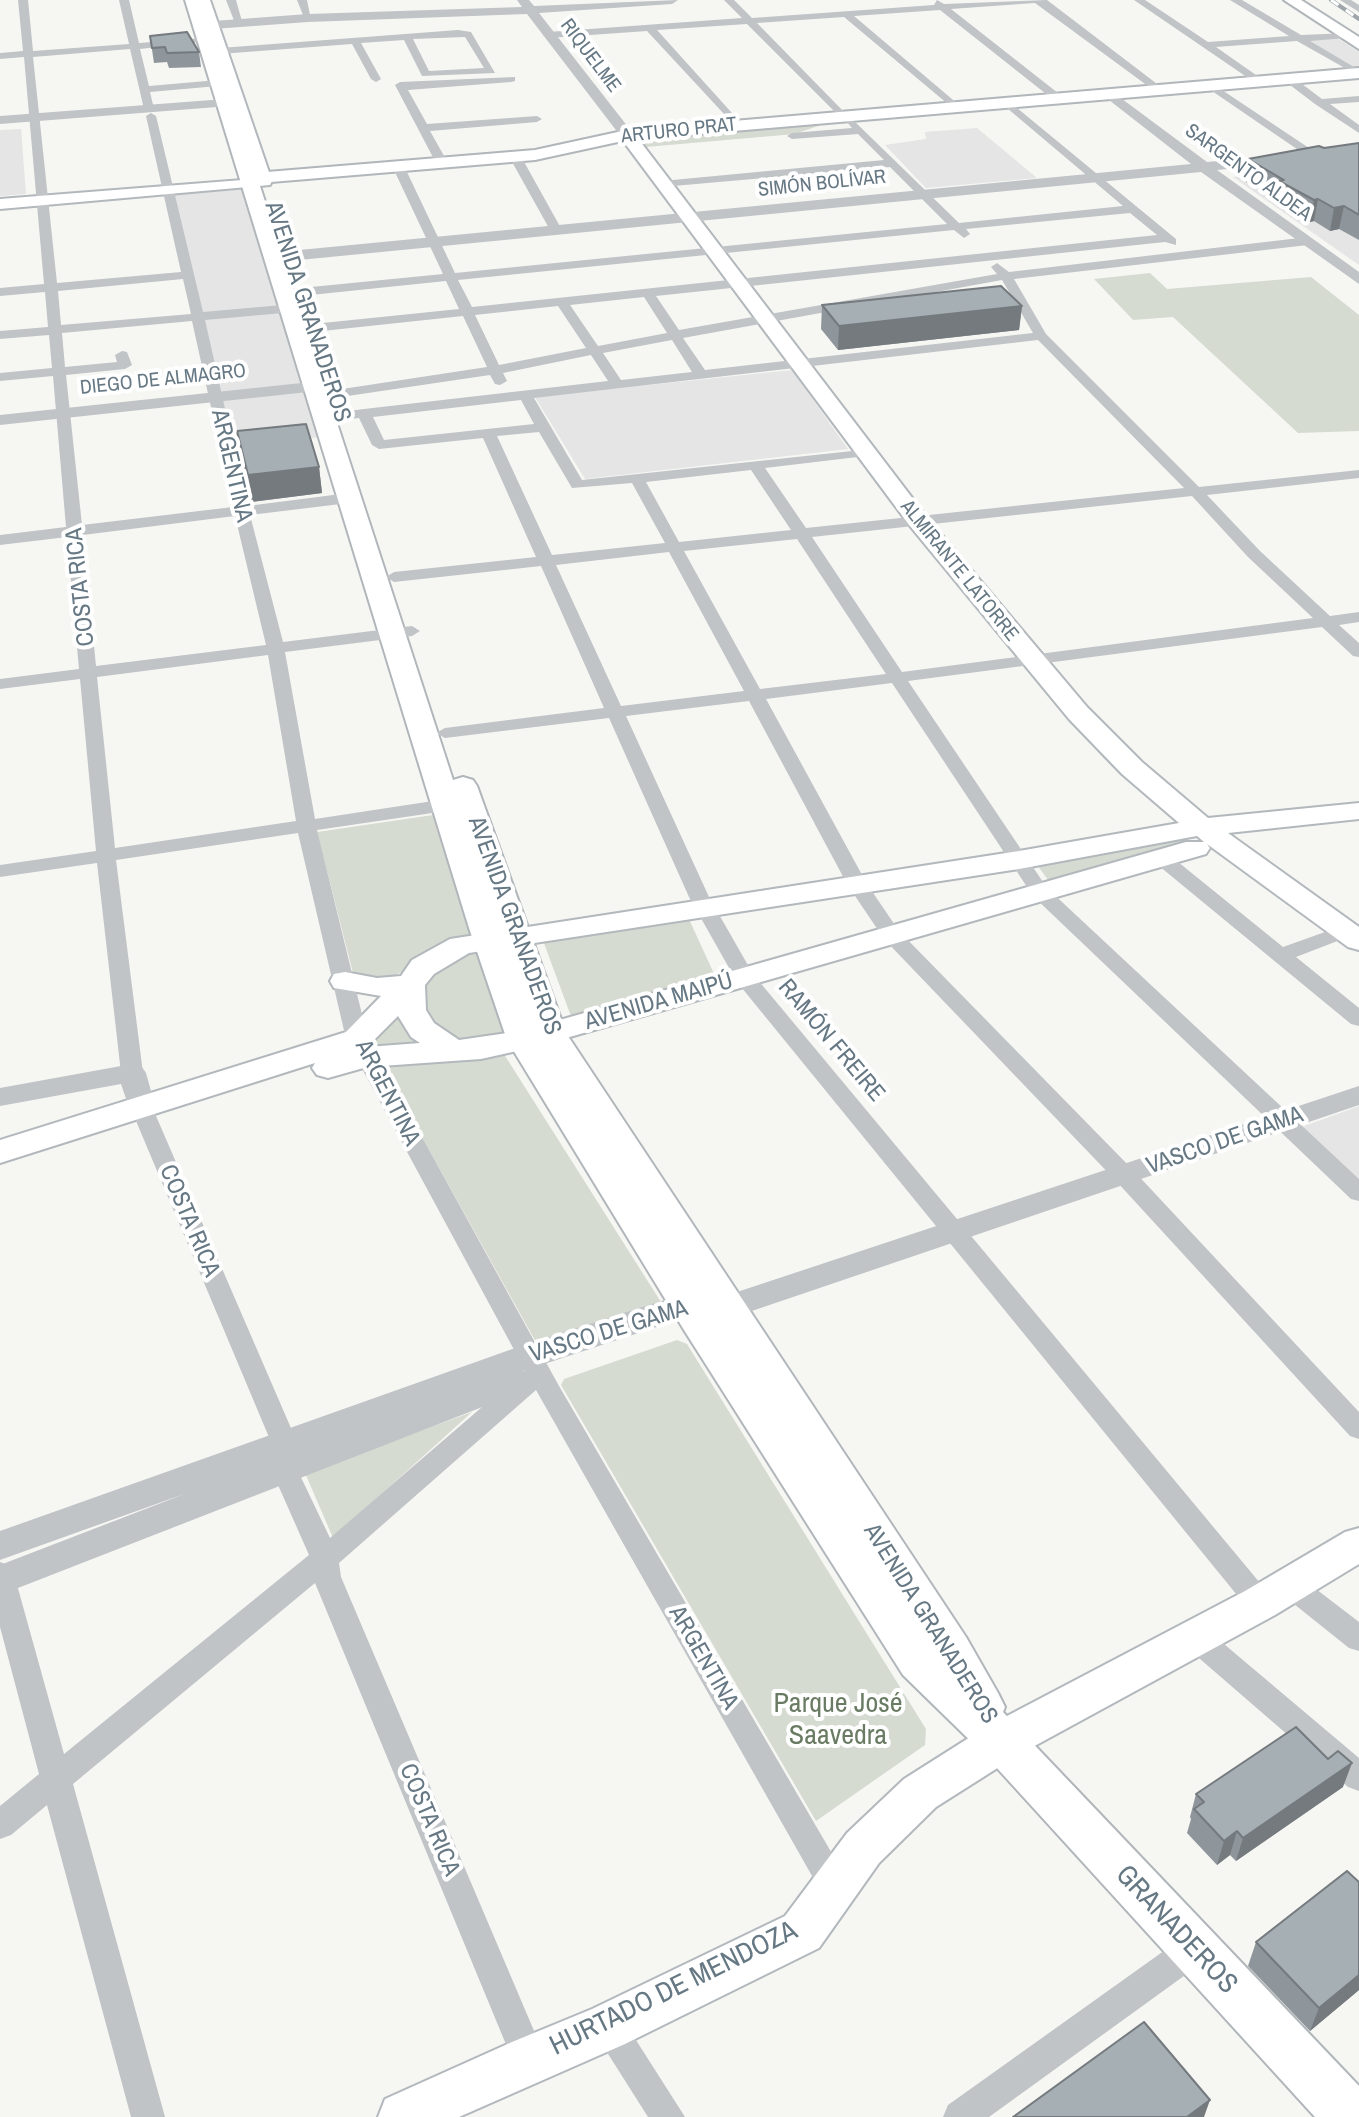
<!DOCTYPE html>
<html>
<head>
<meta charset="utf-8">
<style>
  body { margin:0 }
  canvas { display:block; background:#f6f6f3 }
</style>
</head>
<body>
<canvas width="1359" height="2117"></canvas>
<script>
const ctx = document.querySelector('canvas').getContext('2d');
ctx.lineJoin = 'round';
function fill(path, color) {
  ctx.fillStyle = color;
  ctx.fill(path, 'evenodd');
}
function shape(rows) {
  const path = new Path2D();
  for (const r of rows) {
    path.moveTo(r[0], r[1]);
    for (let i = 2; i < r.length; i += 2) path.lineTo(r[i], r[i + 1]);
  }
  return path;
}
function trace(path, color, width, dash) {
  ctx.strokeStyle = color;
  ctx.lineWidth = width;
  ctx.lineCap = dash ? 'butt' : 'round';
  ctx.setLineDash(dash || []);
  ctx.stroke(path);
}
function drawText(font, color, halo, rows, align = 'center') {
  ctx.font = font + ' "Archivo Narrow",sans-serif';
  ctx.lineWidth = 8;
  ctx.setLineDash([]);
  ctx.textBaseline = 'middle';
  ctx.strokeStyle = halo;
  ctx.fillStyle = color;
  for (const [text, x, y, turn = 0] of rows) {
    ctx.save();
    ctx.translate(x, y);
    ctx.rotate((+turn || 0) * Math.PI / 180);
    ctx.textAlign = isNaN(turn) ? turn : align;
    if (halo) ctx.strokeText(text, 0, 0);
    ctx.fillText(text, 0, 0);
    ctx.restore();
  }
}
fill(shape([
  [1337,38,1359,52,1359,70,1304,41],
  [977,128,1037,178,926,188,885,145,926,139,925,132],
  [21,129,26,194,0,196,0,130],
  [1359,161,1359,265,1233,177],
  [247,188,286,305,201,313,171,194],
  [282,312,308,384,218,394,203,319],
  [792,370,848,449,585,479,535,397],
  [307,390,320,437,230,447,218,399],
  [1359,1106,1359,1179,1302,1127]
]), '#e4e5e4');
fill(shape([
  [835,120,795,134,646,147,637,137],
  [1150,273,1167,289,1311,277,1359,315,1359,431,1298,433,1173,317,1133,320,1094,279],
  [433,815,471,937,388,979,353,973,317,832],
  [1185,839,1195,844,1051,884,1035,862],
  [688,917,716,978,572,1019,542,938],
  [482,946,510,1034,454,1041,425,1020,420,984,430,972],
  [405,1008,432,1044,371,1049,370,1037],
  [502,1051,661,1302,537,1344,383,1067,388,1061],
  [677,1340,687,1344,926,1729,925,1745,816,1821,561,1385,564,1379],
  [472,1412,333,1538,305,1473]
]), '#d6dbd2');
const secondary = shape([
  [196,0,210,0,272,181,270,185,0,209,0,199,255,179,196,0],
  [627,130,633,132,926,516,1087,707,1142,762,1208,818,1359,803,1359,819,1228,833,1359,927,1359,950,1348,947,1207,844,1210,848,1206,854,535,1047,481,1059,367,1067,328,1078,317,1075,312,1068,315,1063,0,1163,0,1140,346,1032,381,996,334,988,330,981,334,974,345,972,377,978,401,976,412,960,450,939,1019,851,1179,823,1122,774,1069,719,910,526,621,138,619,135,627,130],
  [1197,836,1204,842,1186,842,521,1031,459,1040,434,1023,426,1010,425,985,434,974,469,953,1019,869,1197,836],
  [398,1016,411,1037,420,1043,367,1047,398,1016],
  [1359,1528,1359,1564,1275,1615,1018,1755,936,1807,879,1863,819,1948,625,2044,459,2117,378,2117,385,2099,512,2042,592,2009,785,1916,847,1833,904,1779,986,1727,1245,1591,1345,1532,1359,1528]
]);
const primary = shape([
  [185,0,199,0,255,173,535,150,627,130,1359,68,1359,78,627,140,535,160,259,183,453,780,463,777,473,780,477,786,566,1033,966,1637,998,1693,1005,1707,1003,1712,1359,2086,1359,2117,1315,2117,986,1756,903,1675,684,1330,507,1040,469,928,185,0],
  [1284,0,1301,0,1359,37,1359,49,1284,0]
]);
trace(secondary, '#b2b8bc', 4);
trace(primary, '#b1b6ba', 4);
fill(shape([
  [18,0,28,0,33,51,129,44,119,0,129,0,139,43,204,38,209,41,140,49,149,86,218,80,223,83,218,86,150,92,154,109,149,112,144,109,130,49,33,57,57,283,181,272,146,116,151,113,156,116,203,312,305,303,311,307,305,311,205,320,247,506,349,493,357,498,349,503,250,515,283,642,412,626,420,631,412,636,285,652,315,819,446,799,455,805,446,811,317,830,368,1039,559,1386,851,1886,846,1897,835,1901,824,1897,536,1390,339,1563,341,1577,546,2059,541,2071,529,2076,517,2071,315,1583,73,1784,165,2117,131,2117,47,1805,11,1835,0,1839,0,1806,39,1774,0,1627,0,1562,10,1566,14,1574,64,1754,309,1555,271,1469,271,1442,131,1109,134,1104,150,1104,153,1109,297,1442,297,1469,330,1538,525,1370,346,1039,298,833,116,860,143,1073,140,1078,132,1080,124,1078,121,1073,97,863,0,877,0,865,96,851,80,679,0,689,0,679,79,669,67,537,0,545,0,535,66,527,53,376,0,381,0,373,52,368,49,335,0,339,0,331,48,327,45,292,0,296,0,288,44,284,24,57,0,59,0,53,23,51,18,0],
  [183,279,191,314,61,325,58,291,183,279],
  [192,321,233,507,82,525,66,375,125,369,132,365,127,352,122,351,115,355,117,362,65,367,62,333,192,321],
  [235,516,266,645,96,666,83,535,235,516],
  [268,655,296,821,115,848,97,677,268,655],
  [226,0,236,0,243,25,235,23,226,0],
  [297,0,307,0,311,20,305,20,297,0],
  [724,0,734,0,752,18,934,5,937,0,944,4,1047,0,1165,90,1156,92,1035,3,951,9,1063,97,1063,101,1055,101,940,10,854,16,959,105,959,109,955,110,844,17,757,23,847,115,847,119,843,120,747,24,657,30,741,123,741,127,737,128,647,31,548,38,543,35,548,32,742,18,724,0],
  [1134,0,1145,0,1208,42,1289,36,1230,0,1242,0,1301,35,1349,33,1346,38,1310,41,1359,70,1359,76,1297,41,1216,47,1266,82,1257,84,1134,0],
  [1340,0,1351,0,1359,5,1359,12,1340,0],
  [458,30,471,32,495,73,422,76,404,40,361,43,381,79,376,82,371,79,352,44,220,54,215,51,220,48,458,30],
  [465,37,484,68,429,71,413,39,465,37],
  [515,77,515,81,511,82,408,90,427,124,537,116,542,119,537,122,430,131,448,163,442,166,436,163,395,85,400,82,515,77],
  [1290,81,1298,81,1322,99,1359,96,1359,102,1330,104,1359,125,1359,133,1315,104,1290,85,1290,81],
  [1216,86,1318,154,1318,158,1310,158,1212,91,1211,89,1216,86],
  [1011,103,1176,239,1176,245,1165,242,656,296,679,330,997,274,991,267,997,263,1009,272,1308,237,1314,241,1308,245,1014,279,1046,334,1199,487,1359,470,1359,478,1207,495,1260,551,1330,616,1359,612,1359,622,1339,625,1359,643,1359,657,1353,656,1322,627,908,681,1047,888,1359,1179,1359,1201,1351,1199,1033,896,892,683,766,699,867,884,899,931,1133,1170,1359,1412,1359,1439,1350,1436,1117,1182,884,939,847,884,749,701,626,716,709,897,753,974,1270,1595,1274,1603,1270,1611,1260,1615,1250,1611,737,982,689,897,609,718,445,738,436,733,445,728,604,708,541,566,394,582,386,577,394,572,536,557,483,438,379,449,372,445,359,418,341,420,334,416,341,412,364,409,608,381,591,355,503,373,507,381,500,385,495,384,490,375,334,398,329,397,329,391,487,367,463,316,313,332,306,328,313,324,459,309,446,281,301,296,295,292,301,288,443,274,394,170,400,167,406,170,455,273,947,224,890,167,662,187,656,184,662,181,884,160,858,134,792,139,787,136,792,133,852,128,846,121,851,118,959,223,1123,206,1007,108,1006,106,1011,103],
  [1130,213,1157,235,472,307,458,280,954,230,964,238,970,234,966,229,1130,213],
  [1002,280,1033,333,705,370,683,338,1002,280],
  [644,297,667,333,598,346,570,305,644,297],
  [558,306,586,348,499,365,475,315,558,306],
  [672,340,692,372,621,380,603,353,672,340],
  [1038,340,1184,488,806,528,765,468,866,456,871,455,871,449,582,480,534,398,1038,340],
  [521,400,534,424,384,440,373,417,521,400],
  [539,432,572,488,632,483,665,543,552,555,497,436,539,432],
  [751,470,791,530,679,542,646,482,751,470],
  [1192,496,1248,557,1313,618,902,672,812,537,1192,496],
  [797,539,886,674,760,689,684,551,797,539],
  [669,552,744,691,621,706,556,565,669,552],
  [517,157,523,160,562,230,560,233,550,230,511,160,517,157],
  [1160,851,1167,853,1283,947,1339,927,1353,927,1356,931,1353,935,1296,957,1359,1008,1359,1026,1351,1024,1153,861,1150,857,1160,851],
  [1289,1572,1299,1576,1359,1622,1359,1651,1349,1648,1279,1592,1275,1584,1279,1576,1289,1572],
  [1195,1625,1205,1628,1359,1758,1359,1791,1348,1787,1185,1646,1181,1637,1185,1628,1195,1625],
  [1194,1933,1206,1938,1210,1949,1206,1960,989,2117,943,2117,948,2105,1182,1938,1194,1933],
  [608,2010,620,2015,685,2117,648,2117,591,2027,596,2015,608,2010]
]), '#c0c4c7');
fill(shape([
  [517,0,529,0,534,6,678,0,672,4,539,13,632,132,632,138,622,138,527,14,308,22,200,30,194,26,200,22,308,14,522,7,517,0],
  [1114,93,1207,162,1359,148,1359,156,1217,170,1359,272,1359,284,1201,172,289,261,281,256,289,251,1191,164,1109,100,1109,94,1114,93],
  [225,99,230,100,230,106,0,124,0,116,225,99],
  [330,380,339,385,336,389,0,425,0,415,330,380],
  [132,1064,142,1067,146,1073,156,1109,152,1116,142,1119,132,1116,121,1084,0,1106,0,1088,132,1064],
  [1359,1086,1359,1105,740,1315,729,1319,690,1316,523,1371,530,1381,526,1390,0,1595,0,1565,187,1493,0,1560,0,1531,518,1347,689,1292,728,1295,1359,1086]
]), '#c0c4c7');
fill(secondary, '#fff');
fill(primary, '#fff');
const rail = shape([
  [1331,0,1359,19]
]);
trace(rail, '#9fa6ab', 4);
trace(rail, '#fff', 3, [9]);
fill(shape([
  [150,36,199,52,201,67,169,68,167,62,154,63],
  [1359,143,1359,240,1339,229,1330,231,1314,221,1310,222,1275,203,1276,199,1245,181,1248,159],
  [822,305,1022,306,1019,330,838,350,821,329],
  [237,431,319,467,322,493,251,502,240,457],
  [1343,1787,1236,1861,1230,1855,1217,1865,1187,1833,1191,1819,1190,1817,1196,1794],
  [1359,1882,1359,1990,1310,2031,1248,1966,1256,1942]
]), '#8f969b');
fill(shape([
  [1318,199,1314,221,1310,222,1314,200],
  [1344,206,1339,229,1330,231,1334,208],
  [1022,306,1019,330,838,350,839,326],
  [319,467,322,493,251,502,248,475],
  [1352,1763,1343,1787,1236,1861,1243,1838],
  [1237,1831,1230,1855,1217,1865,1224,1841],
  [1359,1975,1359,1990,1310,2031,1319,2008],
  [1210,2100,1204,2117,1187,2117]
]), '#747a7e');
const building = shape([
  [187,32,199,52,167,53,165,47,152,48,150,36,187,32],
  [1359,143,1359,215,1344,206,1334,208,1318,199,1314,200,1279,181,1284,180,1248,159,1319,146,1324,148,1359,143],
  [1001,286,1022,306,839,326,822,305,1001,286],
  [306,424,319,467,248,475,237,431,306,424],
  [1296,1727,1328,1759,1338,1751,1352,1763,1243,1838,1237,1831,1224,1841,1194,1809,1204,1802,1196,1794,1296,1727],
  [1347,1871,1359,1882,1359,1975,1319,2008,1256,1942,1347,1871],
  [1144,2022,1210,2100,1187,2117,1013,2117,1144,2022]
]);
fill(building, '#a6afb4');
trace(building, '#747a7e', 2);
drawText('20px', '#667884', '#fff', [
  ["RIQUELME",590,56,53],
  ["ARTURO PRAT",679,131,-6],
  ["SARGENTO ALDEA",1248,173,36],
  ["SIMÓN BOLÍVAR",822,184,-6],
  ["DIEGO DE ALMAGRO",163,380,-6],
  ["ALMIRANTE LATORRE",959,571,51]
]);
drawText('24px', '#667884', '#fff', [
  ["AVENIDA GRANADEROS",307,312,72],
  ["ARGENTINA",231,466,77],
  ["COSTA RICA",81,587,-96],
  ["AVENIDA GRANADEROS",514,926,70],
  ["AVENIDA MAIPÚ",659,1002,-16],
  ["RAMÓN FREIRE",831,1041,50],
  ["ARGENTINA",387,1093,63],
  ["VASCO DE GAMA",1225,1141,-19],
  ["COSTA RICA",189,1221,67],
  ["VASCO DE GAMA",609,1332,-17],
  ["AVENIDA GRANADEROS",930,1624,58],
  ["ARGENTINA",703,1658,60],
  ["COSTA RICA",429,1820,67]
]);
drawText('28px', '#6a7b64', '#fff', [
  ["Parque José",838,1704],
  ["Saavedra",838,1736]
]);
drawText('28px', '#667884', '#fff', [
  ["GRANADEROS",1176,1930,47],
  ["HURTADO DE MENDOZA",674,1989,-26]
]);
</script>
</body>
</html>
